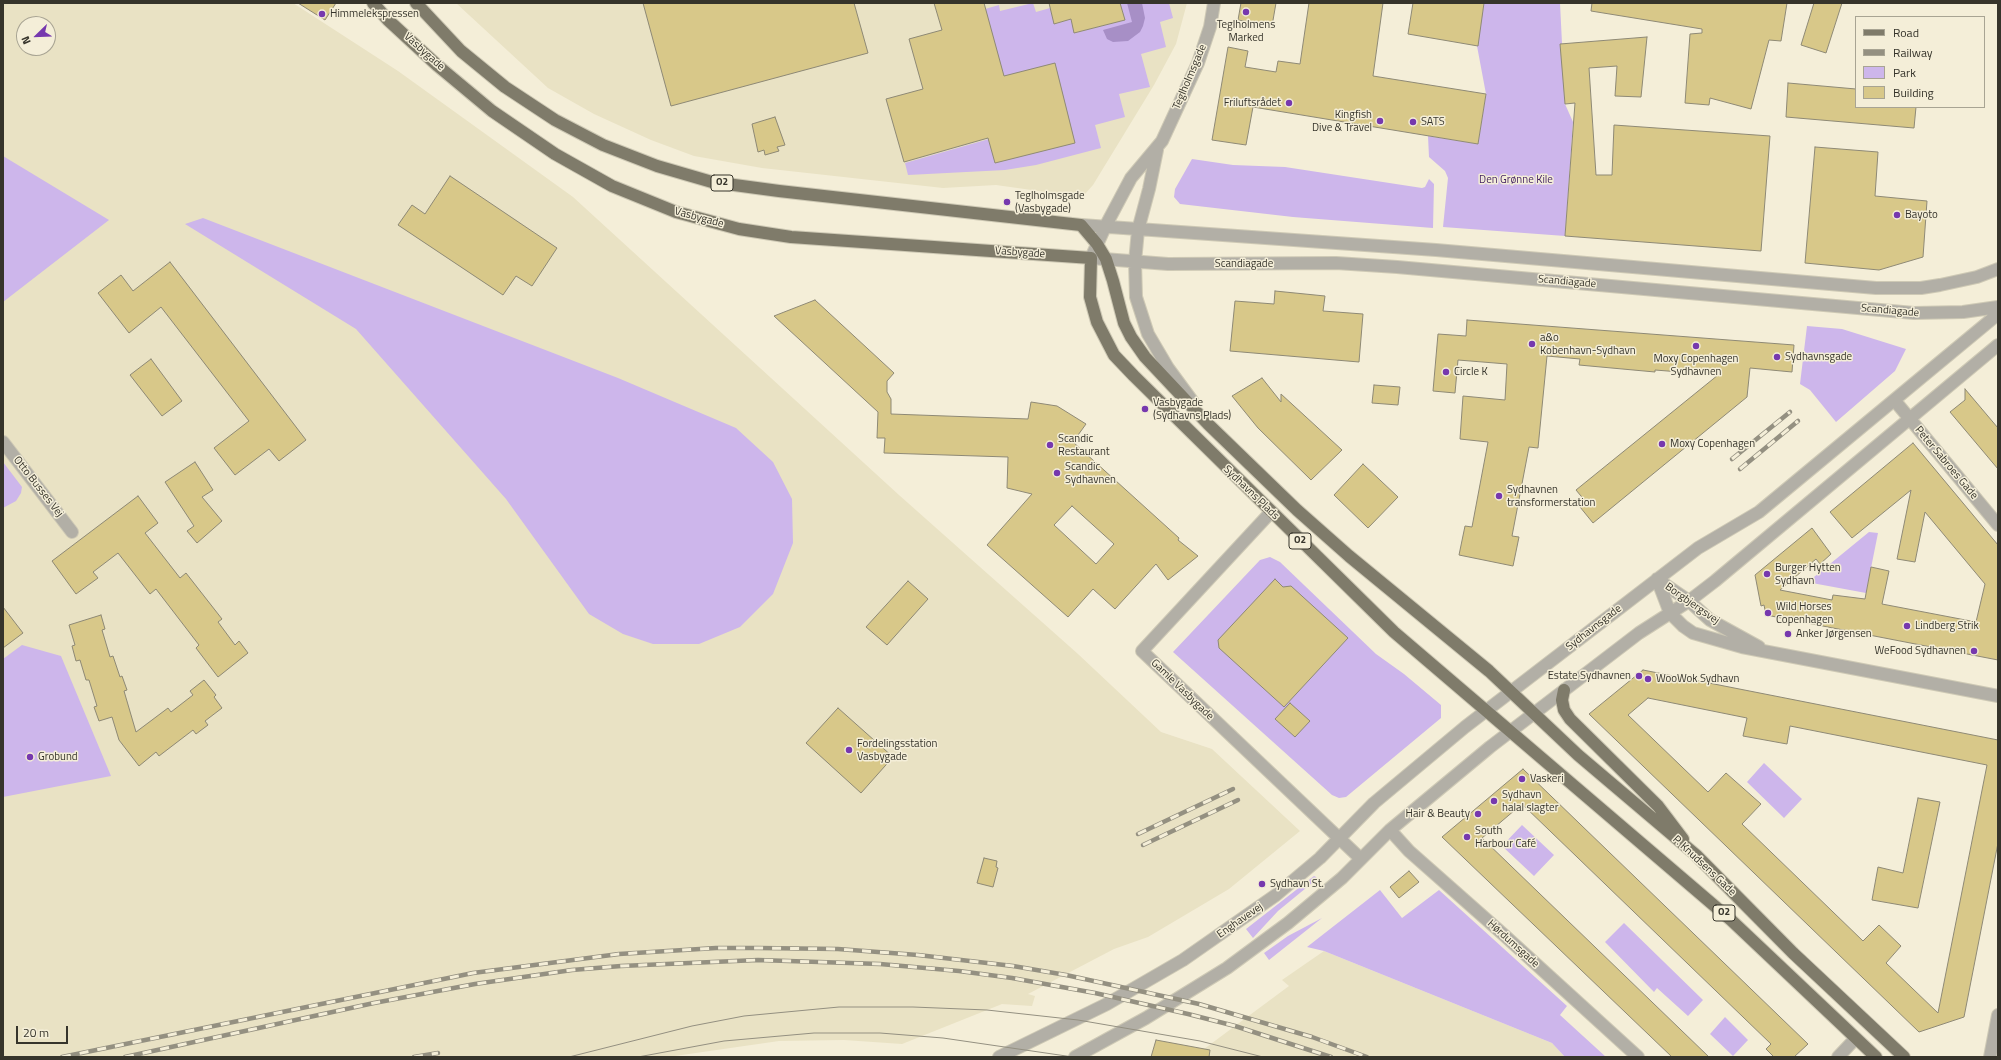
<!DOCTYPE html>
<html>
<head>
<meta charset="utf-8">
<style>
  body { margin:0 }
  #map { position:relative; width:2001px; height:1060px; overflow:hidden; background:#f4eed8; font-family:"Titillium Web",sans-serif }
  canvas { display:block }
  .frame { position:absolute; inset:0; border:4px solid #36342b; pointer-events:none }
  .legend { position:absolute; left:1855px; top:16px; width:130px; height:92px; box-sizing:border-box; background:#f4eed8; border:1px solid #a8a493; margin:0; padding:5px 7px; list-style:none; font-size:12px; color:#36342b }
  .legend li { display:flex; align-items:center; gap:8px; height:20px }
  .legend b { width:20px; border:1px solid #a8a493 }
  .north { position:absolute; left:16px; top:16px; width:40px; height:40px; box-sizing:border-box; background:#f4eed8; border:1px solid #a8a493; border-radius:50%; rotate:247deg; font-size:11px; font-weight:700; line-height:16px; text-align:center; color:#36342b }
  .north::after { content:''; display:block; margin:auto; width:14px; height:18px; background:#7638ae; clip-path:polygon(50% 0,100% 100%,50% 72%,0 100%) }
  .scale { position:absolute; left:16px; top:1026px; width:52px; height:18px; box-sizing:border-box; border:2px solid #36342b; border-top:0; padding-left:5px; font-size:12px; line-height:14px; white-space:nowrap; color:#36342b; -webkit-text-stroke:3px #f4eed8; paint-order:stroke }
</style>
</head>
<body>
<div id="map">
<canvas width="2001" height="1060"></canvas>
<div class="frame"></div>
<ul class="legend">
<li><b style="height:5px;background:#7f7b6a"></b>Road</li>
<li><b style="height:5px;background:#949081"></b>Railway</li>
<li><b style="height:11px;background:#cdb6eb"></b>Park</li>
<li><b style="height:11px;background:#d8c889"></b>Building</li>
</ul>
<div class="north">N</div>
<div class="scale">20 m</div>
</div>
<script>
const ctx = document.querySelector('canvas').getContext('2d');
ctx.lineJoin = 'round';
function fill(path, color) {
  ctx.fillStyle = color;
  ctx.fill(path, 'evenodd');
}
function shape(rows) {
  const path = new Path2D();
  for (const r of rows) {
    path.moveTo(r[0], r[1]);
    for (let i = 2; i < r.length; i += 2) path.lineTo(r[i], r[i + 1]);
  }
  return path;
}
function trace(path, color, width, dash) {
  ctx.strokeStyle = color;
  ctx.lineWidth = width;
  ctx.lineCap = dash ? 'butt' : 'round';
  ctx.setLineDash(dash || []);
  ctx.stroke(path);
}
function drawText(font, color, halo, rows, align = 'center') {
  ctx.font = font + ' "Titillium Web",sans-serif';
  ctx.lineWidth = 3;
  ctx.setLineDash([]);
  ctx.textBaseline = 'middle';
  ctx.strokeStyle = halo;
  ctx.fillStyle = color;
  for (const [text, x, y, turn = 0] of rows) {
    ctx.save();
    ctx.translate(x, y);
    ctx.rotate((+turn || 0) * Math.PI / 180);
    ctx.textAlign = isNaN(turn) ? turn : align;
    if (halo) ctx.strokeText(text, 0, 0);
    ctx.fillText(text, 0, 0);
    ctx.restore();
  }
}
fill(shape([
  [3,3,293,3,398,71,573,197,899,495,1078,654,1161,732,1212,749,1300,831,1229,889,1148,937,1114,949,1028,994,1035,996,1032,1006,1002,1004,902,1044,844,1040,779,1041,668,1057,3,1057],
  [24,24,48,24,48,48,24,48],
  [456,3,1187,3,1176,44,1154,85,1093,185,1085,194,1074,196,996,185,943,188,762,168,694,156,651,140,594,114,548,88],
  [1324,951,1552,1043,1565,1057,1202,1057,1204,1049,1289,986,1282,980]
]), '#e9e2c4');
fill(shape([
  [1033,3,1036,12,1050,8,1055,24,1071,19,1075,33,1125,20,1120,3,1169,3,1173,18,1160,22,1166,47,1141,54,1150,87,1119,94,1125,117,1095,125,1101,148,1036,165,1005,170,908,175,905,163,989,139,995,163,1075,143,998,78,985,9,999,5,1000,11],
  [1484,3,1560,3,1565,104,1573,122,1565,236,1443,227,1448,178,1445,171,1429,157,1428,136,1478,144,1486,94,1477,46],
  [3,156,109,220,3,302],
  [1192,159,1233,165,1285,167,1422,188,1425,187,1429,179,1434,184,1433,228,1293,217,1180,204,1174,197,1175,189],
  [203,218,618,378,736,428,773,462,792,499,793,543,773,594,740,627,699,644,653,644,623,634,589,614,506,499,356,329,185,224],
  [1807,326,1842,329,1906,349,1895,371,1836,422,1810,390,1800,384],
  [3,462,22,487,21,493,16,501,3,508],
  [1869,532,1878,533,1866,593,1812,583,1814,577],
  [1270,557,1280,562,1376,654,1404,674,1441,705,1441,718,1346,797,1339,798,1332,795,1173,652,1260,560],
  [22,645,61,656,111,776,3,797,3,659],
  [1764,763,1802,799,1784,818,1747,782],
  [1522,825,1554,855,1534,876,1502,846],
  [1314,876,1316,877,1317,879,1278,911,1253,938,1246,929],
  [1380,890,1402,918,1439,890,1567,1006,1560,1015,1606,1057,1565,1057,1552,1043,1324,951,1307,947],
  [1322,918,1269,960,1264,953,1288,936],
  [1624,923,1703,1000,1688,1016,1657,988,1654,992,1605,942],
  [1725,1017,1748,1040,1733,1056,1710,1034]
]), '#cdb6eb');
fill(shape([
  [1127,3,1142,3,1145,18,1143,26,1140,32,1128,41,1113,42,1107,39,1103,30,1132,22]
]), '#a78fc6');
const building = shape([
  [298,3,336,3,325,20,298,3],
  [643,3,854,3,868,53,671,106,643,3],
  [934,3,984,3,1004,76,1055,63,1075,143,995,163,988,138,904,162,886,99,923,89,909,39,942,30,934,3],
  [1049,3,1120,3,1125,20,1074,33,1071,19,1054,24,1049,3],
  [1241,3,1276,3,1272,26,1238,20,1241,3],
  [1309,3,1383,3,1373,76,1486,94,1478,144,1253,107,1246,145,1212,140,1228,47,1248,51,1245,67,1276,72,1278,61,1300,64,1309,3],
  [1413,3,1484,3,1478,46,1408,34,1413,3],
  [1592,3,1787,3,1781,41,1769,40,1751,109,1710,98,1709,105,1685,103,1690,34,1702,33,1702,29,1591,11,1592,3],
  [1814,3,1842,3,1826,53,1801,45,1814,3],
  [1647,37,1641,97,1615,96,1617,66,1589,68,1596,175,1612,175,1614,125,1770,136,1761,251,1565,236,1575,103,1565,104,1560,44,1647,37],
  [1788,83,1856,89,1856,107,1916,107,1914,128,1786,117,1788,83],
  [775,117,785,145,777,147,779,151,765,155,764,150,758,152,752,124,775,117],
  [1815,147,1878,152,1875,196,1927,201,1923,257,1879,270,1805,263,1815,147],
  [450,176,557,248,532,286,516,276,503,295,398,225,412,205,425,214,450,176],
  [170,262,306,440,279,461,269,449,235,475,214,448,249,421,161,307,129,333,98,293,121,275,133,291,170,262],
  [1275,291,1325,296,1323,311,1363,314,1359,362,1230,351,1235,301,1274,304,1275,291],
  [815,300,894,373,887,381,887,392,891,399,891,414,1028,419,1031,402,1057,406,1086,424,1073,442,1179,538,1178,540,1198,556,1168,580,1156,564,1115,609,1093,589,1068,617,987,545,1032,494,1007,488,1008,457,884,453,885,438,877,438,878,412,774,316,815,300],
  [1072,506,1114,544,1096,564,1054,525,1072,506],
  [1467,320,1794,345,1792,372,1750,368,1747,397,1593,523,1580,507,1586,502,1576,490,1718,375,1655,370,1655,372,1579,365,1580,359,1547,356,1538,448,1529,447,1512,536,1519,537,1513,566,1459,555,1465,526,1472,527,1488,442,1460,439,1463,396,1505,400,1507,364,1458,360,1455,393,1433,391,1438,334,1466,336,1467,320],
  [151,359,182,401,162,416,130,375,151,359],
  [1262,378,1281,402,1281,394,1342,450,1311,480,1258,428,1232,396,1262,378],
  [1374,385,1400,387,1398,405,1372,403,1374,385],
  [1965,389,1998,428,1998,469,1950,412,1965,400,1965,389],
  [1913,443,1998,545,1998,660,1766,615,1764,605,1761,606,1755,575,1812,528,1831,554,1820,564,1816,559,1780,590,1832,600,1833,595,1865,599,1871,567,1889,571,1882,604,1976,622,1985,584,1925,512,1915,562,1897,559,1911,490,1852,538,1830,512,1913,443],
  [195,462,213,490,202,497,222,521,197,543,187,531,194,526,165,482,195,462],
  [1363,464,1398,497,1368,528,1334,495,1363,464],
  [138,496,158,523,145,533,180,578,186,573,222,619,218,622,235,645,239,641,248,653,218,677,196,648,199,645,156,589,150,594,118,553,93,572,98,578,76,594,52,561,138,496],
  [1275,579,1283,587,1291,586,1348,638,1284,707,1219,648,1218,640,1275,579],
  [908,581,928,599,887,645,866,627,908,581],
  [3,607,23,633,3,648,3,607],
  [101,615,105,629,102,630,110,657,113,656,120,677,122,676,127,690,124,691,136,732,168,708,171,712,193,695,190,691,204,680,216,695,214,697,222,708,205,721,208,725,196,734,193,730,159,756,156,752,139,766,119,740,112,717,99,721,94,707,97,706,89,680,86,680,80,660,76,661,72,646,75,645,69,625,101,615],
  [1643,670,1998,740,1998,843,1964,1017,1919,1032,1589,714,1643,670],
  [1648,698,1747,718,1743,736,1787,744,1790,726,1987,765,1938,1013,1886,963,1901,946,1879,925,1863,941,1742,824,1761,804,1726,773,1708,792,1628,715,1648,698],
  [1290,703,1310,721,1295,737,1275,719,1290,703],
  [838,708,893,757,861,793,806,743,838,708],
  [1523,769,1808,1044,1794,1057,1774,1057,1766,1049,1771,1044,1522,804,1482,838,1709,1057,1672,1057,1442,837,1523,769],
  [1918,798,1940,802,1918,908,1872,900,1878,867,1903,873,1918,798],
  [984,858,997,861,996,867,998,868,993,887,977,883,984,858],
  [1409,871,1419,882,1399,898,1390,887,1409,871],
  [1156,1040,1210,1050,1209,1057,1151,1057,1156,1040]
]);
fill(building, '#d8c889');
trace(building, '#8e8975', 1);
const minor = shape([
  [1214,3,1210,27,1198,63,1162,141,1131,178,1105,227,1091,258,1168,264,1336,263,1397,267,1914,313,1963,312,1998,307],
  [1157,150,1149,189,1138,230,1135,262,1136,297,1148,334,1168,368,1193,402],
  [1081,225,1436,250,1876,288,1921,288,1940,285,1977,277,1998,269],
  [1895,401,1998,525],
  [3,442,72,532],
  [1271,512,1142,651,1361,859],
  [1657,579,1670,613,1683,626,1693,633,1742,647,1998,696],
  [1657,579,1689,601,1710,620,1759,647],
  [1390,830,1409,851,1504,935,1638,1057],
  [999,1057,1107,1004,1183,960,1276,895,1320,858,1374,803,1465,727,1698,548,1759,512,1998,314],
  [1075,1057,1146,1018,1227,968,1288,923,1342,878,1390,830,1490,747,1639,633,1689,601,1715,581,1998,345],
  [1838,1057,1855,1039],
  [1990,1057,1998,1015]
]);
const major = shape([
  [373,3,388,20,438,66,492,111,555,154,612,186,676,212,739,229,791,237,1091,258,1090,297,1097,322,1114,355,1134,376,1394,632,1731,920,1876,1057],
  [416,3,461,51,505,87,555,120,603,145,657,166,712,182,779,191,1081,225,1097,244,1106,259,1113,281,1124,323,1131,337,1145,357,1208,424,1297,510,1349,556,1489,671,1578,755,1696,855,1793,953,1904,1057],
  [1564,690,1562,700,1564,710,1570,719,1658,806,1683,839]
]);
trace(minor, '#cec9b5', 14);
trace(major, '#cec9b5', 14);
trace(minor, '#b2afa6', 12);
trace(major, '#7f7b6a', 12);
trace(shape([
  [569,1057,692,1026,744,1016,839,1007,913,1007,987,1010,1078,1020,1200,1041,1263,1057],
  [638,1057,724,1041,814,1033,880,1033,943,1038,1073,1057]
]), '#949081', 1);
const rail = shape([
  [1732,459,1790,412],
  [1740,469,1798,421],
  [1138,834,1233,789],
  [1143,845,1238,800],
  [62,1057,473,973,619,954,716,948,758,948,838,949,918,955,1013,966,1066,975,1199,1004,1312,1037,1367,1057],
  [125,1057,374,1003,475,984,572,970,621,966,758,960,880,964,959,971,1012,978,1095,993,1188,1014,1235,1026,1331,1057],
  [414,1057,438,1053]
]);
trace(rail, '#949081', 4.5);
trace(rail, '#f4eed8', 3, [9]);
for (const [x, y, r, color] of [
  [1246,12,4,"#7638ae"],
  [322,14,4,"#7638ae"],
  [1289,103,4,"#7638ae"],
  [1380,121,4,"#7638ae"],
  [1413,122,4,"#7638ae"],
  [1007,202,4,"#7638ae"],
  [1897,215,4,"#7638ae"],
  [1532,344,4,"#7638ae"],
  [1696,346,4,"#7638ae"],
  [1777,357,4,"#7638ae"],
  [1446,372,4,"#7638ae"],
  [1145,409,4,"#7638ae"],
  [1662,444,4,"#7638ae"],
  [1050,445,4,"#7638ae"],
  [1057,473,4,"#7638ae"],
  [1499,496,4,"#7638ae"],
  [1767,574,4,"#7638ae"],
  [1768,613,4,"#7638ae"],
  [1907,626,4,"#7638ae"],
  [1788,634,4,"#7638ae"],
  [1974,651,4,"#7638ae"],
  [1639,676,4,"#7638ae"],
  [1648,679,4,"#7638ae"],
  [849,750,4,"#7638ae"],
  [30,757,4,"#7638ae"],
  [1522,779,4,"#7638ae"],
  [1494,801,4,"#7638ae"],
  [1478,814,4,"#7638ae"],
  [1467,837,4,"#7638ae"],
  [1262,884,4,"#7638ae"]
]) {
  const dot = new Path2D();
  dot.arc(x, y, r, 0, 2 * Math.PI);
  ctx.fillStyle = color;
  ctx.fill(dot);
  trace(dot, '#f4eed8', 1.5);
}
for (const [x, y, w] of [
  [722,183,22],
  [1300,541,22],
  [1724,913,22]
]) {
  const box = new Path2D();
  box.roundRect(x - w / 2, y - 8, w, 16, 3);
  ctx.fillStyle = '#f4eed8';
  ctx.fill(box);
  trace(box, '#36342b', 1);
}
drawText('bold 10px', '#36342b', null, [
  ["O2",722,183],
  ["O2",1300,541],
  ["O2",1724,913]
]);
drawText('11px', '#36342b', '#f4eed8', [
  ["Himmelekspressen",330,14],
  ["Teglholmens",1246,25,"center"],
  ["Marked",1246,38,"center"],
  ["Friluftsrådet",1281,103,"right"],
  ["Kingfish",1372,115,"right"],
  ["Dive & Travel",1372,128,"right"],
  ["SATS",1421,122],
  ["Teglholmsgade",1015,196],
  ["(Vasbygade)",1015,209],
  ["Bayoto",1905,215],
  ["a&o",1540,338],
  ["Kobenhavn-Sydhavn",1540,351],
  ["Sydhavnsgade",1785,357],
  ["Moxy Copenhagen",1696,359,"center"],
  ["Sydhavnen",1696,372,"center"],
  ["Circle K",1454,372],
  ["Vasbygade",1153,403],
  ["(Sydhavns Plads)",1153,416],
  ["Scandic",1058,439],
  ["Restaurant",1058,452],
  ["Moxy Copenhagen",1670,444],
  ["Scandic",1065,467],
  ["Sydhavnen",1065,480],
  ["Sydhavnen",1507,490],
  ["transformerstation",1507,503],
  ["Burger Hytten",1775,568],
  ["Sydhavn",1775,581],
  ["Wild Horses",1776,607],
  ["Copenhagen",1776,620],
  ["Lindberg Strik",1915,626],
  ["Anker Jørgensen",1796,634],
  ["WeFood Sydhavnen",1966,651,"right"],
  ["Estate Sydhavnen",1631,676,"right"],
  ["WooWok Sydhavn",1656,679],
  ["Fordelingsstation",857,744],
  ["Vasbygade",857,757],
  ["Grobund",38,757],
  ["Vaskeri",1530,779],
  ["Sydhavn",1502,795],
  ["halal slagter",1502,808],
  ["Hair & Beauty",1470,814,"right"],
  ["South",1475,831],
  ["Harbour Café",1475,844],
  ["Sydhavn St.",1270,884]
], 'left');
drawText('11px', '#36342b', '#f4eed8', [
  ["Vasbygade",424,52,42],
  ["Teglholmsgade",1190,77,-67],
  ["Vasbygade",699,218,15],
  ["Vasbygade",1020,253,4],
  ["Scandiagade",1244,264],
  ["Scandiagade",1567,282,5],
  ["Scandiagade",1890,311,5],
  ["Peter Sabroes Gade",1946,463,50],
  ["Otto Busses Vej",38,487,52],
  ["Sydhavns Plads",1251,493,44],
  ["Borgbjergsvej",1692,604,35],
  ["Sydhavnsgade",1594,628,-38],
  ["Gamle Vasbygade",1182,690,44],
  ["P. Knudsens Gade",1704,866,43],
  ["Enghavevej",1240,921,-35],
  ["Hørdumsgade",1513,944,42]
]);
drawText('11px', '#411f61', '#f4eed8', [
  ["Den Grønne Kile",1516,180]
]);
</script>
</body>
</html>
